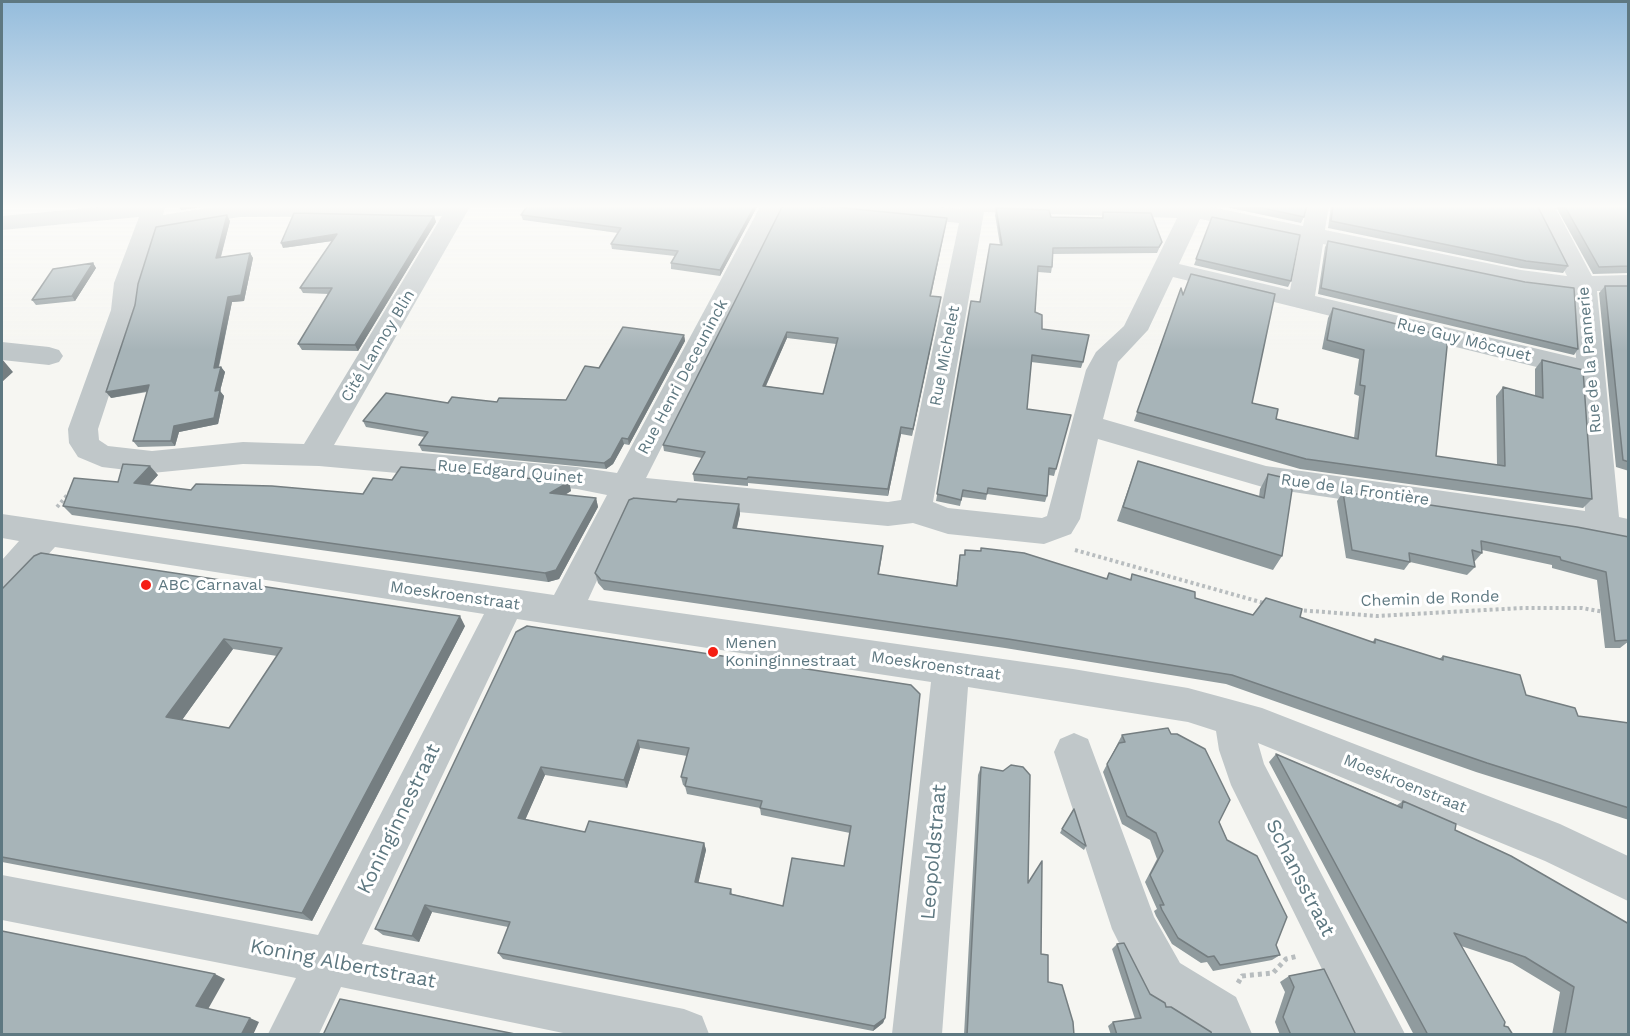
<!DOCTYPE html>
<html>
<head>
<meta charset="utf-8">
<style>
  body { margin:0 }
  #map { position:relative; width:1630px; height:1036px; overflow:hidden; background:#f6f6f2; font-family:"Work Sans",sans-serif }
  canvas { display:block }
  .frame { position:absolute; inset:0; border:3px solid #5e7881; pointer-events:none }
</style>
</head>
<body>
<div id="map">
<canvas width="1630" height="1036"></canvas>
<div class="frame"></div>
</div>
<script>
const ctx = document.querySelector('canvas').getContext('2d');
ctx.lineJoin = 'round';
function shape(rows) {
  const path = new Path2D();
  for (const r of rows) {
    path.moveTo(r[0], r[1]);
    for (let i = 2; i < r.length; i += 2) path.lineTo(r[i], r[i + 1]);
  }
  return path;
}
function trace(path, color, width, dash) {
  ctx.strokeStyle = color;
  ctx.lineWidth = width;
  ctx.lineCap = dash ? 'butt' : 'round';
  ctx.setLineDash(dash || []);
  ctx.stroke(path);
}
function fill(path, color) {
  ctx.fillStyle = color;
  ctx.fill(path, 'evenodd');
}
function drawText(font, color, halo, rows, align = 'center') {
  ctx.font = font + ' "Work Sans",sans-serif';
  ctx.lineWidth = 6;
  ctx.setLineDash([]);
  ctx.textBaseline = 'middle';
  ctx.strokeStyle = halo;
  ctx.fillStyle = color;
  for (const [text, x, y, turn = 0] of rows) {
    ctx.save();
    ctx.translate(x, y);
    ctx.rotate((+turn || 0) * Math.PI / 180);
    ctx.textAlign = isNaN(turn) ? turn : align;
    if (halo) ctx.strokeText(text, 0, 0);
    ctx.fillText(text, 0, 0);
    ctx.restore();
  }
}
trace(shape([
  [57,507,70,492],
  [1075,550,1264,603],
  [1298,610,1377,616,1522,608,1582,608,1604,612]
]), '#b8bdbf', 4, [3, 3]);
trace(shape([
  [1238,983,1242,976,1273,973,1286,959,1298,956]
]), '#b8bdbf', 5, [4, 4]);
fill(shape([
  [121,205,166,205,163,215,226,205,471,205,334,445,577,467,617,473,761,205,784,205,646,478,888,502,901,500,959,223,844,212,836,210,833,205,919,205,962,209,963,205,1202,205,1303,226,1307,205,1329,205,1325,230,1521,270,1567,276,1531,205,1554,205,1592,276,1628,275,1628,291,1597,291,1619,517,1628,519,1628,545,1569,533,1266,488,1098,439,1080,519,1071,534,1044,544,948,534,913,523,888,526,663,505,629,499,632,504,588,600,1073,669,1188,688,1262,708,1560,824,1628,856,1628,901,1545,861,1258,743,1264,764,1405,1034,1354,1034,1231,785,1219,750,1216,731,1188,722,968,687,942,1034,892,1034,931,682,517,619,362,944,684,1009,702,1016,709,1034,568,1034,341,987,319,1034,268,1034,296,978,2,920,2,875,318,935,484,614,55,547,14,592,2,596,2,560,19,541,2,538,2,514,554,595,607,495,577,489,319,466,243,464,152,473,102,467,78,457,69,443,68,429,111,310,114,283,139,217,2,230,2,216,121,205],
  [984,212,1177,218,1124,326,1096,352,1086,370,1047,516,1042,518,948,508,933,502,984,212],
  [442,216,304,444,243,442,152,451,108,446,99,440,98,429,137,310,140,283,158,230,240,217,442,216],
  [1200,219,1300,239,1290,290,1179,264,1200,219],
  [1323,244,1521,286,1572,292,1576,358,1315,296,1323,244],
  [1173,277,1577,377,1585,511,1266,466,1103,419,1118,362,1148,330,1173,277],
  [2,342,49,347,59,350,63,356,59,362,49,365,2,360,2,342],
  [1074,733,1088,739,1154,917,1180,963,1236,997,1252,1034,1202,1034,1201,1031,1146,997,1112,929,1054,752,1060,739,1074,733]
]), '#c0c7c9');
fill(shape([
  [69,205,95,205,80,206],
  [758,205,720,276,671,269,671,263,675,256,612,249,611,244,618,233,523,220,521,215],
  [1216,205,1307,205,1304,217,1301,223],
  [1331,205,1537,205,1568,266,1563,273,1521,268,1328,228],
  [1555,205,1629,205,1629,273,1593,274],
  [836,206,946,224,931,296,940,303,912,436,901,434,888,496,748,483,748,486,694,481,693,474,702,458,664,451,663,445,824,207],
  [787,338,836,344,823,394,766,386],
  [996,208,1051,217,1102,218,1103,212,1162,242,1157,253,1053,254,1052,267,1051,273,1038,272,1035,312,1042,329,1083,362,1081,368,1031,362,1027,409,1071,415,1054,476,1049,475,1047,496,1045,502,987,494,986,500,962,497,960,506,936,501,971,301,980,302,1000,245,995,215],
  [434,216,436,222,358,351,302,350,298,344,329,294,303,293,300,288,332,241,283,248],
  [1212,217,1291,281,1288,287,1194,265],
  [230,221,221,257,250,253,253,258,244,301,232,302,219,367,221,367,225,372,220,391,224,396,218,424,179,432,175,446,138,447,133,441,147,392,111,398],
  [1328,241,1578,349,1574,355,1318,294,1325,247],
  [93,263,96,268,75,301,36,305,32,300],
  [1605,286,1629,286,1629,471,1616,467,1599,293],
  [1181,288,1183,295,1252,403,1276,419,1354,438,1359,396,1354,394,1359,359,1322,349,1328,318,1333,308,1448,337,1436,456,1497,465,1496,396,1503,387,1535,396,1535,369,1542,360,1592,499,1583,508,1300,469,1134,421],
  [684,335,685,341,629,445,624,444,613,464,606,469,422,451,419,445,425,437,366,427,363,421,497,402,566,400,599,368],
  [1138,461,1259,497,1260,489,1268,474,1282,556,1273,570,1117,521],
  [158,475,149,485,191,490,363,494,392,480,569,482,571,491,565,495,596,498,598,507,559,579,548,582,72,515,63,506,118,482],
  [1343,492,1629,537,1629,641,1620,648,1605,648,1597,580,1552,568,1552,565,1482,550,1482,553,1475,561,1474,561,1475,567,1467,575,1410,562,1404,570,1346,558,1337,501],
  [676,502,739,504,740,514,737,528,882,556,879,574,956,586,960,555,964,555,965,550,1106,579,1109,573,1130,580,1132,574,1195,598,1253,615,1300,617,1372,642,1375,639,1439,659,1443,656,1526,695,1578,716,1629,723,1629,820,1476,772,1226,684,1005,648,604,590,598,583,595,573],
  [2,589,465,626,312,921,2,862],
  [233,649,277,656,229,728,182,720],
  [516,632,911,685,885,1018,883,1023,873,1031,503,959,498,953,508,927,432,912,419,942,383,935,375,929],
  [640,748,687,756,681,777,683,785,685,786,687,794,760,808,761,815,850,833,844,866,783,906,732,894,731,889,698,883,706,850,704,843,585,832,525,819,545,775,627,788],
  [1171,734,1219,822,1276,945,1280,955,1272,960,1213,971,1207,962,1201,963,1172,944,1156,916,1154,911,1157,909,1145,882,1157,859,1150,840,1122,824,1103,772,1122,735],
  [1276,754,1397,805,1403,801,1455,830,1629,1035,1552,1035,1560,992,1512,963,1461,946,1504,1026,1513,1035,1414,1035,1269,762],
  [981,767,1028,883,1041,954,1048,982,1074,1035,964,1035,978,775],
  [1062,829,1086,846,1084,850,1060,833],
  [1117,944,1150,994,1166,1007,1212,1035,1111,1035,1108,1026,1113,1022,1135,1019,1112,949],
  [1289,976,1356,1035,1280,1035,1275,1022,1285,992,1280,982]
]), '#909b9e');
fill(shape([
  [178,205,217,205,181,210],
  [755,205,758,205,720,276,720,270],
  [227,215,230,221,219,263,216,258],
  [434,216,436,222,358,351,355,345],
  [947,218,946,224,929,302,930,296],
  [337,234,339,240,283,248,281,243],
  [250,253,253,258,244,301,232,302,217,374,214,368,228,297],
  [93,263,96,268,75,301,72,296],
  [941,297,940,303,912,436,913,429],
  [787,332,787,338,763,392,763,386],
  [684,335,685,341,629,445,628,439],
  [2,359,13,372,2,382],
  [221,367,225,372,220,391,224,396,218,424,179,432,175,446,171,441,174,426,215,391],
  [149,385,153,390,111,398,106,392],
  [901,427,901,434,888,496,888,489],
  [622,438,624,444,613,464,606,469,604,463],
  [150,466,158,475,142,493,134,483],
  [569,482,571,491,553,502,550,493],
  [596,498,598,507,559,579,548,582,545,573],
  [739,504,740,514,734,538,733,528],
  [460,616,465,626,312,921,302,913],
  [224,639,233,649,177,727,166,717],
  [638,740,640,748,627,788,624,780],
  [541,767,545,775,523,825,518,818],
  [704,843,706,850,697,889,695,882],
  [425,905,432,912,419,942,412,936],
  [215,974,225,979,207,1011,196,1006],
  [250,1018,259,1022,253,1035,241,1035],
  [885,1018,883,1023,873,1031,874,1026]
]), '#757e81');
const building = shape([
  [528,205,755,205,720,270,671,263,678,251,611,244,621,228,521,215,528,205],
  [783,205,816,205,824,207,824,205,835,205,844,208,947,218,930,296,941,297,913,429,901,427,888,489,748,477,747,479,693,474,705,452,663,445,783,205],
  [787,332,838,338,823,394,763,386,787,332],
  [1249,205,1307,205,1304,217,1249,205],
  [1333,205,1537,205,1568,266,1526,261,1331,221,1333,205],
  [1564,205,1629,205,1629,266,1599,267,1564,205],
  [996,208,1049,210,1051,217,1103,218,1103,212,1151,213,1162,242,1159,247,1053,248,1052,267,1038,266,1035,312,1042,315,1042,329,1089,335,1083,362,1032,355,1027,409,1071,415,1056,469,1049,468,1047,496,988,488,987,494,963,490,961,500,937,494,971,301,980,302,990,244,1002,245,996,208],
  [294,213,434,216,355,345,298,344,332,288,300,288,337,234,281,243,294,213],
  [227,215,216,258,250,253,241,295,228,297,214,368,221,367,215,391,220,390,214,418,174,426,171,441,133,441,149,385,106,392,135,305,138,284,156,227,227,215],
  [1212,217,1300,235,1291,281,1196,259,1212,217],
  [1328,241,1525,282,1574,288,1578,349,1321,288,1328,241],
  [93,263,72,296,32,300,53,269,93,263],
  [1191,274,1275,294,1252,403,1278,409,1276,419,1358,439,1365,386,1360,385,1364,350,1327,340,1333,308,1448,337,1436,456,1505,466,1503,387,1543,398,1542,360,1583,370,1592,499,1306,459,1137,412,1181,288,1183,295,1191,274],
  [1605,286,1629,286,1629,462,1623,460,1605,286],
  [623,327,684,335,628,439,622,438,611,458,604,463,419,445,428,432,363,421,386,393,448,403,452,397,497,402,499,398,566,400,585,366,599,368,623,327],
  [1138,461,1264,498,1268,474,1281,477,1292,490,1282,556,1123,507,1138,461],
  [123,464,150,466,134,483,191,490,196,484,272,486,363,494,373,478,392,480,401,467,569,482,550,493,596,498,556,570,545,573,63,506,74,478,118,482,123,464],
  [1343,492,1577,527,1629,537,1629,640,1615,641,1606,572,1561,560,1560,557,1481,541,1482,553,1472,550,1475,567,1409,553,1410,562,1352,550,1343,492],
  [634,498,676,502,678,499,739,504,733,528,883,546,878,574,957,586,960,555,965,555,965,550,981,551,981,548,1024,553,1107,579,1109,573,1131,580,1132,574,1195,592,1195,598,1253,615,1266,598,1302,609,1300,617,1375,643,1375,639,1443,660,1443,656,1520,675,1526,695,1575,708,1578,716,1629,723,1629,808,1487,763,1232,675,1008,639,601,580,595,573,629,500,634,498],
  [41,553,460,616,302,913,2,857,2,589,34,556,41,553],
  [224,639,282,648,229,728,166,717,224,639],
  [527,626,911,685,920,694,885,1018,874,1026,498,953,510,922,425,905,412,936,375,929,516,632,527,626],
  [638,740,689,748,681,777,687,778,685,786,762,801,760,808,851,826,844,866,792,858,783,906,730,894,731,889,695,882,704,843,589,821,585,832,518,818,541,767,624,780,638,740],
  [1168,728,1171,734,1177,734,1205,749,1230,800,1219,822,1227,840,1257,856,1287,917,1276,945,1280,955,1220,965,1214,956,1208,957,1178,938,1162,910,1160,905,1164,905,1150,875,1163,851,1156,833,1127,816,1107,764,1119,743,1125,742,1122,735,1168,728],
  [1276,754,1402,808,1403,801,1456,824,1455,830,1511,856,1629,924,1629,1035,1565,1035,1574,987,1525,957,1454,933,1505,1022,1504,1026,1508,1027,1513,1035,1428,1035,1276,754],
  [1011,765,1023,767,1030,775,1028,883,1042,861,1041,954,1048,955,1048,982,1062,985,1073,1022,1074,1035,967,1035,981,767,1003,771,1011,765],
  [1074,809,1086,846,1062,829,1074,809],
  [2,931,215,974,196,1006,250,1018,241,1035,2,1035,2,931],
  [1124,943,1150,994,1165,1003,1166,1007,1171,1007,1211,1032,1212,1035,1117,1035,1113,1022,1141,1018,1117,944,1124,943],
  [1324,969,1356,1035,1291,1035,1283,1017,1294,987,1289,976,1324,969],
  [340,999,520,1035,323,1035,340,999]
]);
fill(building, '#a7b4b8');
trace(building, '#757e81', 1.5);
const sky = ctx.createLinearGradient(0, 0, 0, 350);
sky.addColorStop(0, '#94bcdc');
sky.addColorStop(0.59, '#fbfbf9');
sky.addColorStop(1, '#fbfbf900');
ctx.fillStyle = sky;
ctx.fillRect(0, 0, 1630, 350);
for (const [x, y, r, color] of [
  [146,585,6,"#f51e13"],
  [713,652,6,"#f51e13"]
]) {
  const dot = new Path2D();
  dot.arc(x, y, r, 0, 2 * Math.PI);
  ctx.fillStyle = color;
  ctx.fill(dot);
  trace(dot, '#fff', 2);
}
drawText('16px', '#5e7881', '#fff', [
  ["Rue Guy Môcquet",1464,340,14],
  ["Cité Lannoy Blin",378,346,-59],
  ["Rue Michelet",945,356,-79],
  ["Rue de la Pannerie",1590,360,-95],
  ["Rue Henri Deceuninck",683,377,-62],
  ["Rue Edgard Quinet",510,472,5],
  ["Rue de la Frontière",1355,490,8],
  ["Moeskroenstraat",455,596,8],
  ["Chemin de Ronde",1430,599,-2],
  ["Moeskroenstraat",936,666,8],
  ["Moeskroenstraat",1405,784,22]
]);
drawText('16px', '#5e7881', '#fff', [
  ["ABC Carnaval",158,585],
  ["Menen",725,643],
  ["Koninginnestraat",725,661]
], 'left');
drawText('20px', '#5e7881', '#fff', [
  ["Koninginnestraat",399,819,-64],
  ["Leopoldstraat",934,852,-85],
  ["Schansstraat",1300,878,63],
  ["Koning Albertstraat",343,964,11]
]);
</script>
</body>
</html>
